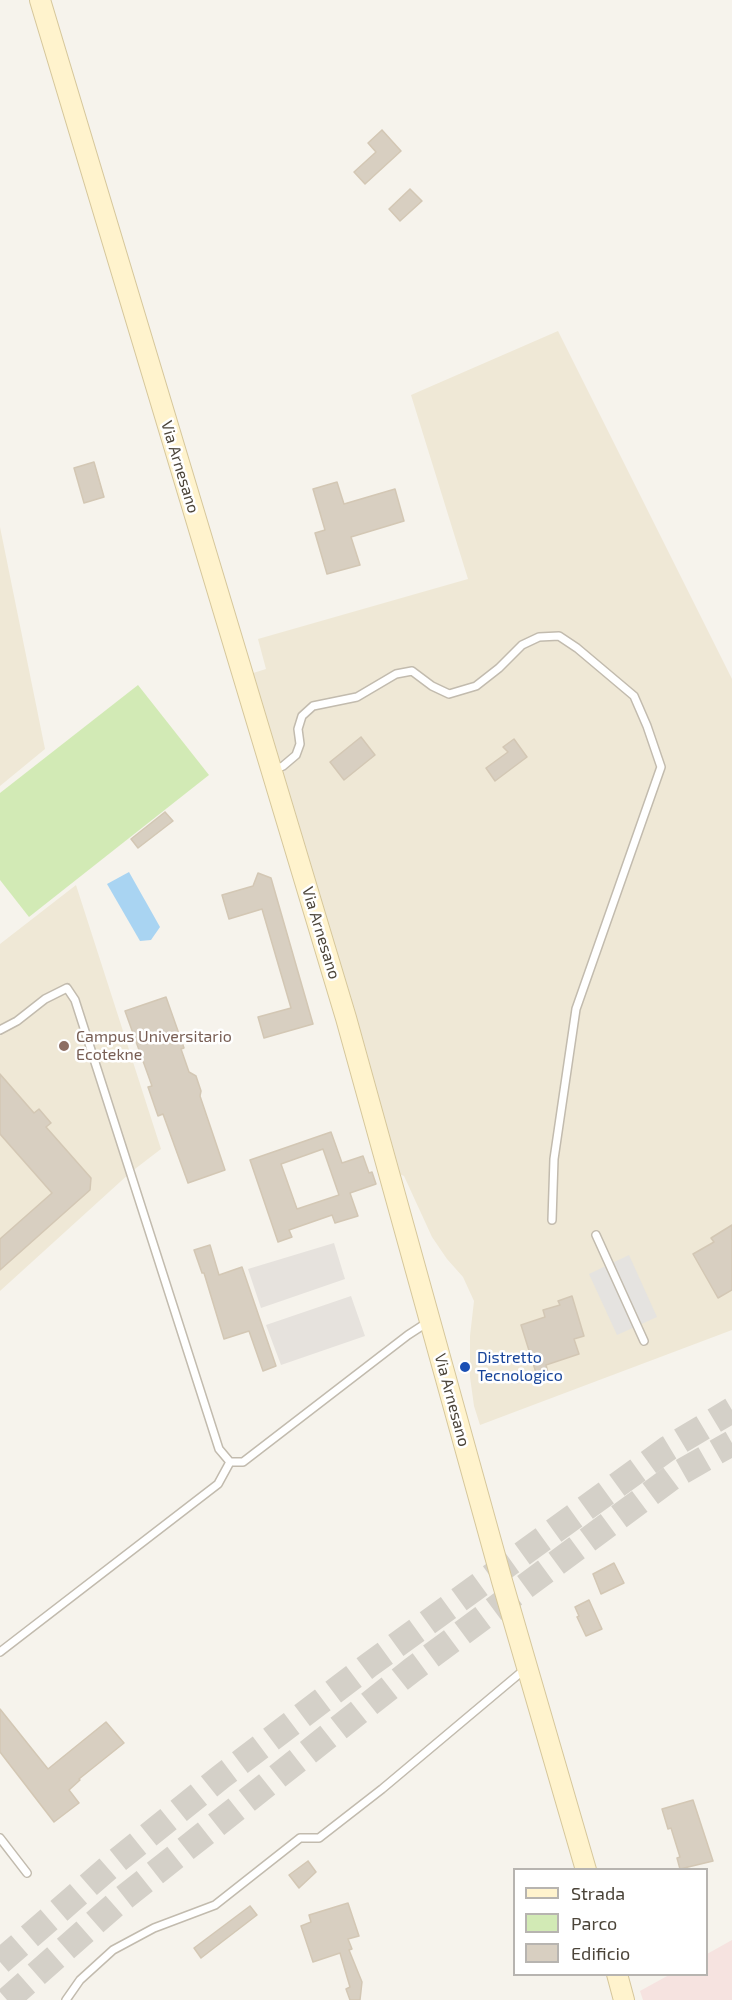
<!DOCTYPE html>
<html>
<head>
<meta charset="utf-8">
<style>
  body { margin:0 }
  #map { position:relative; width:732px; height:2000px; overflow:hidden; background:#f6f3ec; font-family:"Exo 2",sans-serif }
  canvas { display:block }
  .legend { position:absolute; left:513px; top:1868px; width:195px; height:108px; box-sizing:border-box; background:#fff; border:2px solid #b7b4b0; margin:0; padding:8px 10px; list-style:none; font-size:18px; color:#4b4439 }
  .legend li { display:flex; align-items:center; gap:12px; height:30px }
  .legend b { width:30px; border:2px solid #b7b4b0 }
</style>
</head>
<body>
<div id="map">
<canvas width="732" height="2000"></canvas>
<ul class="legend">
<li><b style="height:8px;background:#fff3cd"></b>Strada</li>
<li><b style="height:16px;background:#d2eab5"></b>Parco</li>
<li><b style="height:16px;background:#d8cfc1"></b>Edificio</li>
</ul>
</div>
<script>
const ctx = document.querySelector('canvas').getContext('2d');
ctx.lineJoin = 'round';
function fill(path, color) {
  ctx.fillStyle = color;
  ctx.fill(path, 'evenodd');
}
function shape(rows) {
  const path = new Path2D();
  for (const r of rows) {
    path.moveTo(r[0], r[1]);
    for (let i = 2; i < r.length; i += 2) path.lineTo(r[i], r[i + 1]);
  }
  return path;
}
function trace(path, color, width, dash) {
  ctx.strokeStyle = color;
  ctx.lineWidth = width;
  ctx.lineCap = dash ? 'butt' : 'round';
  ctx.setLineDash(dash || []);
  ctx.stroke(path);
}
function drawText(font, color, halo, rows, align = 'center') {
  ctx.font = font + ' "Exo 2",sans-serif';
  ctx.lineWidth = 5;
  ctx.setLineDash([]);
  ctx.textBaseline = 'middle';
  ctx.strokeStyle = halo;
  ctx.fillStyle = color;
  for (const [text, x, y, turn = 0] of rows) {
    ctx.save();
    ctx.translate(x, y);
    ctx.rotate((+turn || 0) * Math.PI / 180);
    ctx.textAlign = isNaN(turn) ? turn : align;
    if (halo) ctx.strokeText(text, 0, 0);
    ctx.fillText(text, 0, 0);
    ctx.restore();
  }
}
fill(shape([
  [334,1243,345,1279,261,1308,248,1269],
  [351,1296,365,1336,281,1365,266,1325]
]), '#e6e2dd');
fill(shape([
  [558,331,732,679,732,1330,480,1425,474,1406,470,1377,470,1336,474,1301,463,1277,447,1259,432,1237,404,1176,395,1172,281,774,285,770,280,761,274,760,250,674,266,669,258,639,468,579,411,395],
  [0,527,45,749,0,786],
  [76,885,161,1149,131,1172,0,1291,0,944]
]), '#efe8d6');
fill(shape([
  [732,1940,732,2000,643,2000,640,1991,669,1975,706,1974,707,1954]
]), '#f6e3e0');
fill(shape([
  [138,685,209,775,29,917,0,880,0,793]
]), '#d2eab5');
fill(shape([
  [629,1255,657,1317,617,1335,589,1274]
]), '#e5e3e0');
fill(shape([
  [129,872,160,927,151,940,140,941,107,884]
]), '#a9d4f2');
const building = shape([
  [382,130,401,151,365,184,354,172,376,152,368,143,382,130],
  [410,189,422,201,400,221,389,209,410,189],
  [94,462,104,497,84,503,74,468,94,462],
  [337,482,344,504,395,489,404,521,351,537,360,565,327,574,315,533,325,530,313,489,337,482],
  [361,737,375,755,344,780,330,762,361,737],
  [514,739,527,757,495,781,486,768,508,752,503,747,514,739],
  [165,812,173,821,138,848,131,839,165,812],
  [258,873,271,878,313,1024,264,1038,258,1017,291,1008,262,909,229,919,222,895,253,886,258,873],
  [166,997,184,1048,181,1049,189,1072,196,1076,201,1091,200,1096,225,1170,188,1183,163,1114,158,1116,148,1087,152,1086,125,1011,166,997],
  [0,1074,34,1113,39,1109,51,1123,46,1127,91,1178,90,1190,0,1270,0,1239,52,1193,0,1134,0,1074],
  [331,1132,342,1163,363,1156,369,1173,372,1172,376,1184,350,1193,358,1216,335,1223,332,1215,289,1230,292,1237,278,1242,250,1160,331,1132],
  [323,1149,339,1195,297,1209,281,1164,323,1149],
  [732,1225,732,1290,718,1298,693,1254,714,1242,711,1238,732,1225],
  [210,1245,219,1275,242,1267,276,1366,263,1371,249,1331,224,1339,204,1273,202,1273,194,1250,210,1245],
  [572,1296,584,1336,574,1339,579,1354,546,1365,548,1373,537,1376,521,1325,545,1317,543,1310,560,1305,558,1301,572,1296],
  [614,1563,624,1583,601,1594,593,1574,614,1563],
  [589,1600,602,1629,586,1636,577,1617,579,1616,575,1607,589,1600],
  [0,1709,48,1769,106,1722,124,1743,79,1779,80,1780,69,1790,79,1803,54,1822,0,1752,0,1709],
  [693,1800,713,1861,680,1869,677,1858,680,1857,671,1828,668,1829,662,1809,693,1800],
  [308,1861,316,1872,299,1888,289,1875,308,1861],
  [348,1903,359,1936,348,1939,352,1949,349,1950,362,1982,360,2000,350,2000,346,1989,350,1987,340,1953,313,1962,301,1926,311,1922,309,1915,348,1903],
  [250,1906,257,1915,201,1958,194,1948,250,1906]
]);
fill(building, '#d8cfc1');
trace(building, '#d3c7b4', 1.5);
trace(shape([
  [0,1962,114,1863,222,1776,369,1665,667,1449,732,1410],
  [7,2000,117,1903,412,1670,674,1476,732,1443]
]), '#d4d0c8', 26, [26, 13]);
const lane = shape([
  [274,770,283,766,296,755,300,744,298,729,302,716,313,706,357,697,396,674,412,671,432,686,449,694,476,686,499,668,522,645,539,637,559,636,577,648,634,696,647,726,661,767,576,1009,554,1159,552,1220],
  [0,1030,17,1021,45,999,67,988,75,1000,219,1449,230,1462,243,1462,408,1335,428,1322],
  [596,1235,644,1341],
  [0,1652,218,1484,230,1462],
  [0,1838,27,1873],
  [66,2000,80,1980,113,1950,154,1928,215,1905,300,1838,319,1838,382,1789,525,1669]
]);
const secondary = shape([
  [40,0,346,1018,502,1581,586,1870],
  [617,1974,624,2000]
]);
trace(lane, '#c2bbae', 10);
trace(secondary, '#d6c79b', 22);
trace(lane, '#fff', 7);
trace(secondary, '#fff3cd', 20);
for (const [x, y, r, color] of [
  [64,1046,6,"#8d6e63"],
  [465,1367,6,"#1a4fb4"]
]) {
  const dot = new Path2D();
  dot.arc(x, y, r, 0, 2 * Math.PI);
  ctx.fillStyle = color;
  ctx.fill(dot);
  trace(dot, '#fff', 2);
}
drawText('16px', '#4b4439', '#fff', [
  ["Via Arnesano",180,467,73],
  ["Via Arnesano",321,933,73],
  ["Via Arnesano",452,1400,75]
]);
drawText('16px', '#785e54', '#fff', [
  ["Campus Universitario",76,1037],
  ["Ecotekne",76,1055]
], 'left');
drawText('16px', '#164399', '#fff', [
  ["Distretto",477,1358],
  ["Tecnologico",477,1376]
], 'left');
</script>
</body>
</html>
